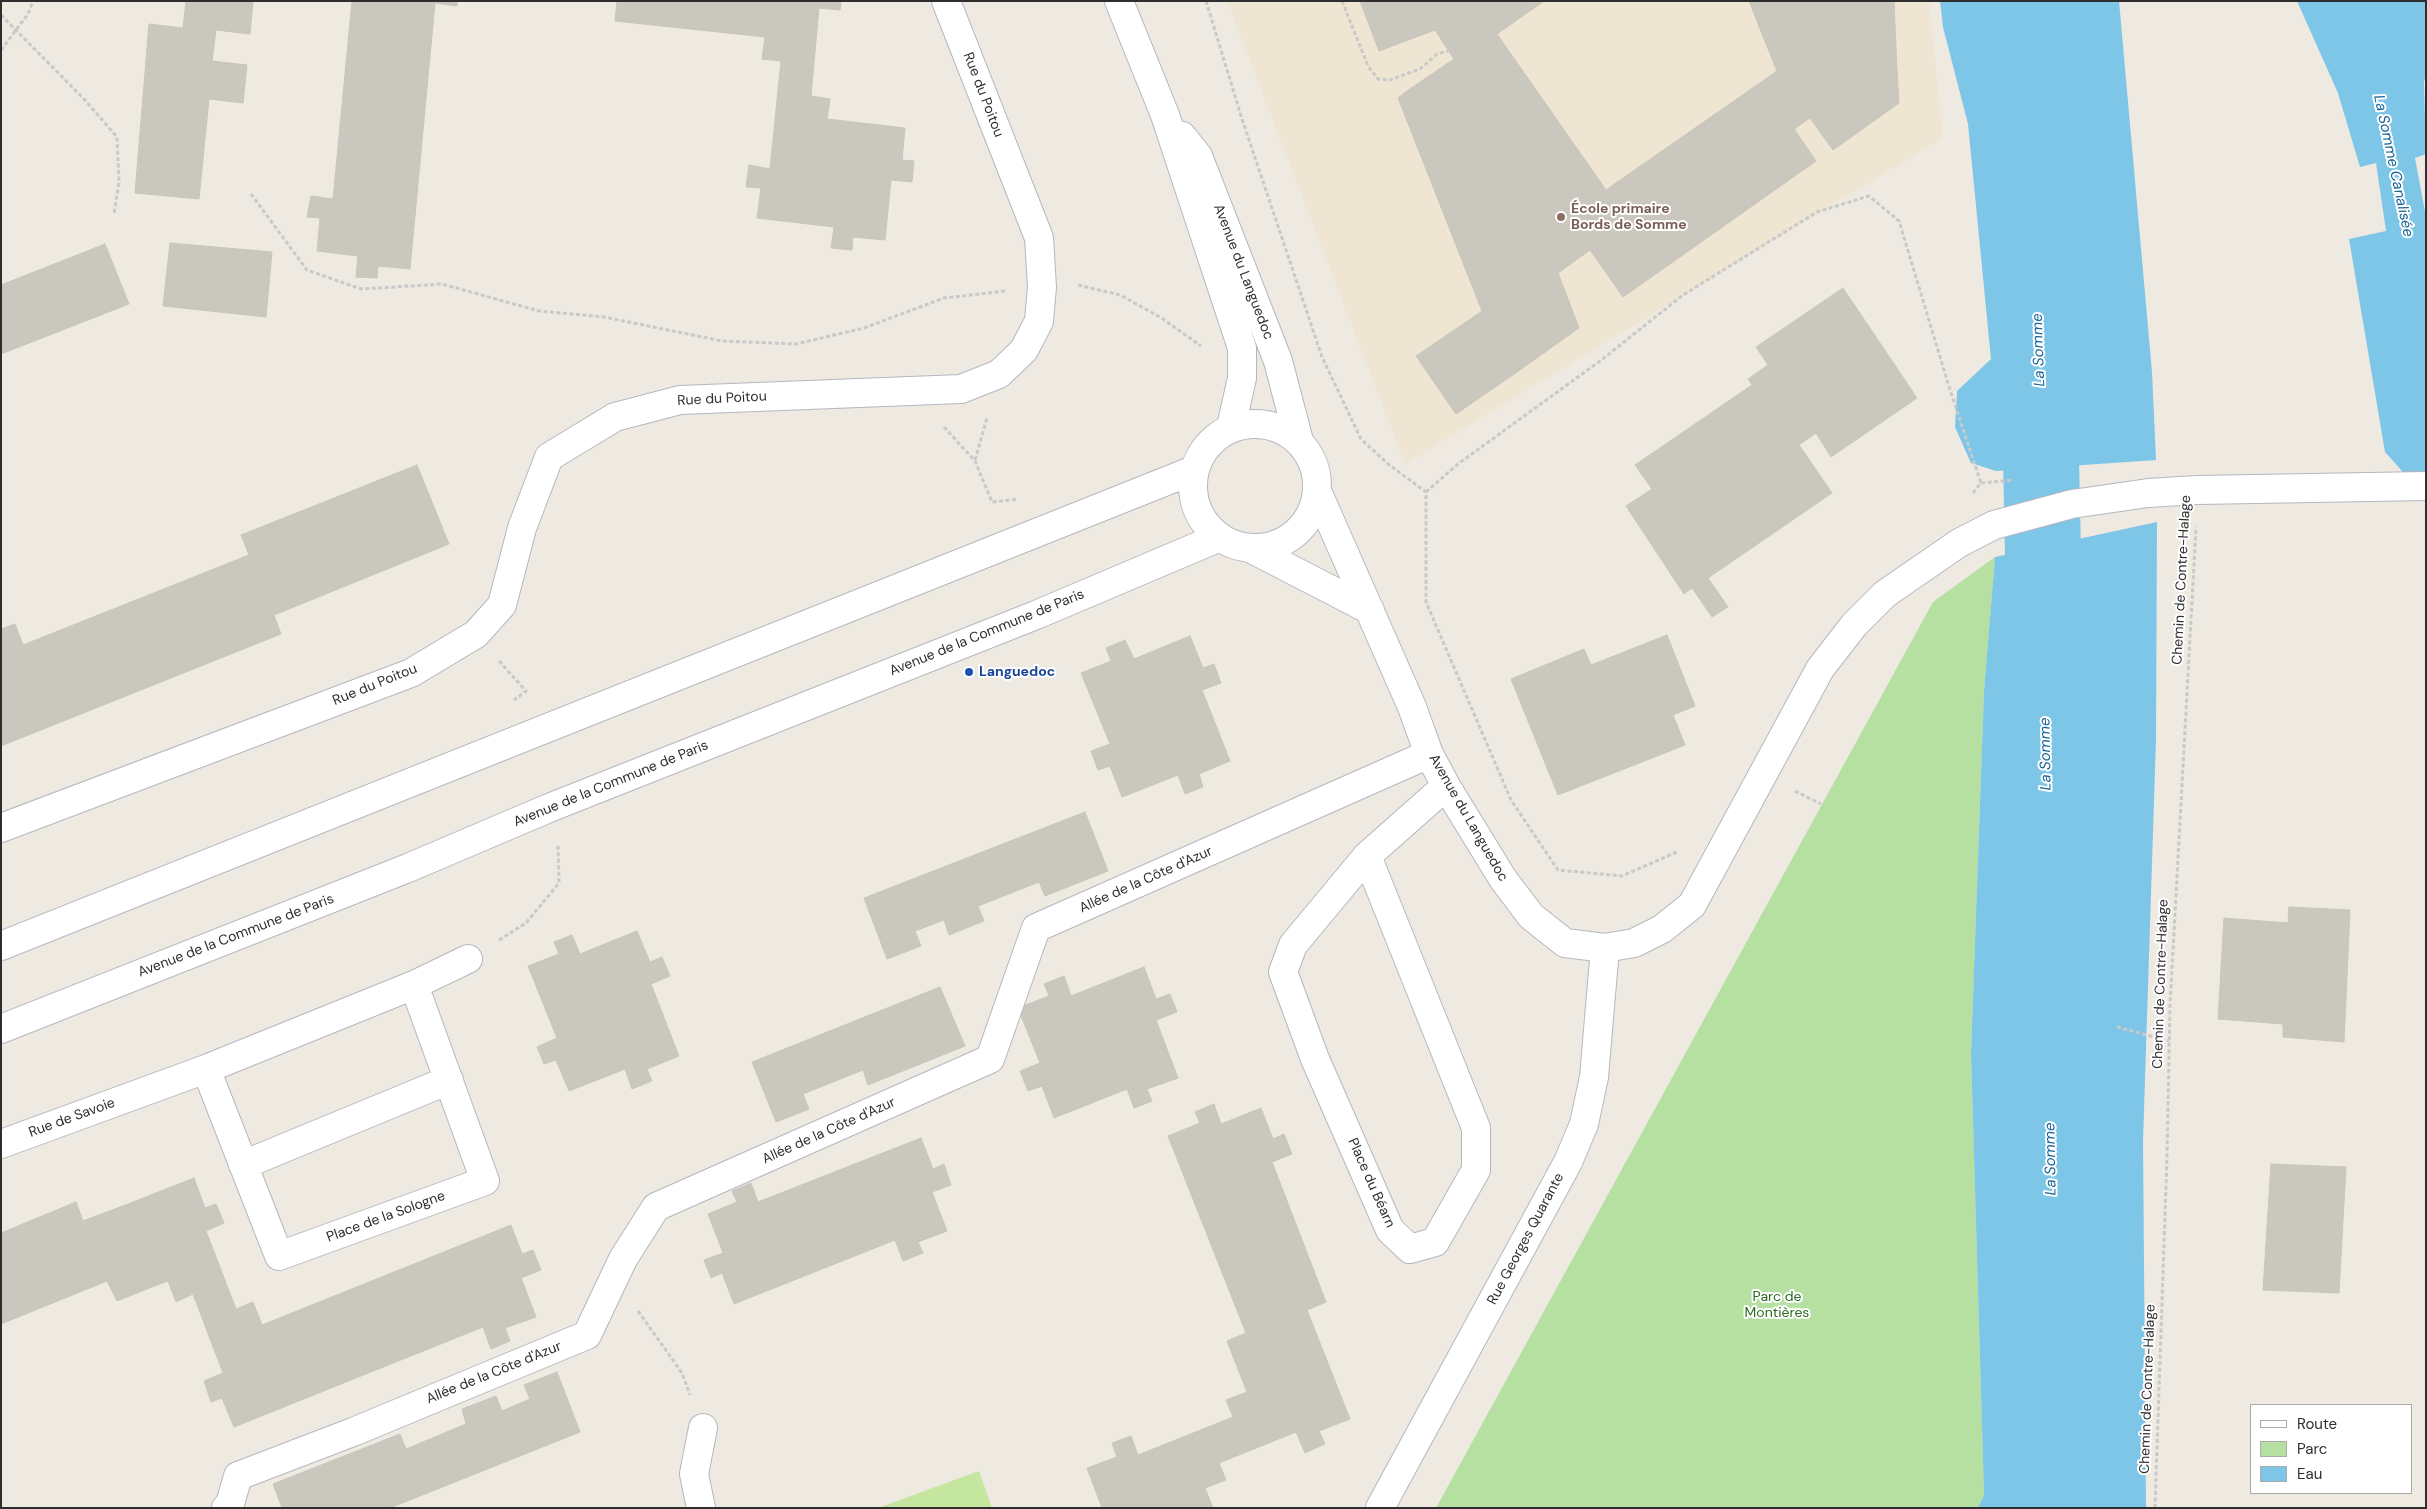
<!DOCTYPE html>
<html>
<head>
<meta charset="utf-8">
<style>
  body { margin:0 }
  #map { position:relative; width:2427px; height:1509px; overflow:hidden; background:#eee9e1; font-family:"DM Sans",sans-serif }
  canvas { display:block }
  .frame { position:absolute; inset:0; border:2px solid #2e2e2e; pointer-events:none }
  .legend { position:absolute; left:2250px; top:1404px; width:162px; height:90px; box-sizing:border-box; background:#fff; border:1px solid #ababab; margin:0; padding:6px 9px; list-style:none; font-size:15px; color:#2e2e2e }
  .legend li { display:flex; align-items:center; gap:10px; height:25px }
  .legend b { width:25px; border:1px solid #ababab }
</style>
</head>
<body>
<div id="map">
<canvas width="2427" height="1509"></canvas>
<div class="frame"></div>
<ul class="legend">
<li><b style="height:6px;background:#fff"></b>Route</li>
<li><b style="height:14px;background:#b5e0a2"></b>Parc</li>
<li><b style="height:14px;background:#7dc6e8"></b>Eau</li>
</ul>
</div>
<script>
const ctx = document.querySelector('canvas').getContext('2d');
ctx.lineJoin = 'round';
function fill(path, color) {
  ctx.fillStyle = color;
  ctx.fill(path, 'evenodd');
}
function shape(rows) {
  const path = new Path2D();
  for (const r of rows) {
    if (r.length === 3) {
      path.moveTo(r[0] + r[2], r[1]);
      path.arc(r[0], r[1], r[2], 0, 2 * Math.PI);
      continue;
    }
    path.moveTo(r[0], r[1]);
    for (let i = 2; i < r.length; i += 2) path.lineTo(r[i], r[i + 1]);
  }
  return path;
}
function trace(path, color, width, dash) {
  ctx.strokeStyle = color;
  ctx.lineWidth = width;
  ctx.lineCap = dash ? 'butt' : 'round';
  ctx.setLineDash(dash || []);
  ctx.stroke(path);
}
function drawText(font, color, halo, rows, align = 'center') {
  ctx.font = font + ' "DM Sans",sans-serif';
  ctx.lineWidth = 4;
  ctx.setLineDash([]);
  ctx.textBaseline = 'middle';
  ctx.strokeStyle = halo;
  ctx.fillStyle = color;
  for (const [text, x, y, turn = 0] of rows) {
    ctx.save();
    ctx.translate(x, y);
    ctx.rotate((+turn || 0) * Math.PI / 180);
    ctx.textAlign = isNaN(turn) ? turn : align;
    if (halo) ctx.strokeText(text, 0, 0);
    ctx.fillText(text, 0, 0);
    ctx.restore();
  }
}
fill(shape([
  [1227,1,1929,1,1943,138,1405,464]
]), '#eee6d3');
fill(shape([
  [1995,557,1984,691,1971,1054,1984,1495,1978,1508,1436,1508,1933,602]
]), '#b5e0a2');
fill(shape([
  [979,1471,992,1508,878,1508]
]), '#c5e69f');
fill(shape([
  [1940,1,2119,1,2152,372,2156,460,1996,471,1971,463,1955,427,1957,391,1991,359,1968,124,1943,27],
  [2297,1,2426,1,2426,74,2424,82,2426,154,2415,158,2426,217,2426,498,2385,452,2349,239,2386,231,2376,163,2360,167,2338,93],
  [2157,522,2156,739,2143,1141,2146,1508,1978,1508,1984,1495,1971,1054,1984,691,1995,557]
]), '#7dc6e8');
trace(shape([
  [2039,361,2045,652]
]), '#7dc6e8', 76);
const building = shape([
  [186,1,253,1,250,34,216,30,212,61,247,65,243,103,209,99,199,199,135,193,149,24,183,28,186,1],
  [352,1,457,1,457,6,435,3,410,269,378,266,377,278,356,277,358,256,317,251,320,218,307,217,311,196,333,199,352,1],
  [610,1,841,1,840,10,819,8,811,96,830,99,827,119,905,128,902,160,914,161,912,182,891,180,885,240,853,237,852,250,831,248,834,227,757,218,761,188,746,187,749,165,770,169,781,61,762,59,765,37,615,21,617,2,610,1],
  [1360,1,1544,1,1497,34,1606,190,1777,71,1806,30,1795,1,1894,1,1897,71,1849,91,1794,129,1816,161,1660,271,1639,241,1602,267,1590,250,1558,273,1579,328,1517,372,1407,91,1454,59,1435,30,1379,51,1360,1],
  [1749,1,1795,1,1800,14,1760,29,1749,1],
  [1800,14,1806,30,1777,71,1760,29,1800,14],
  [1897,71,1899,103,1833,150,1810,118,1849,91,1897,71],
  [1407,91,1491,305,1482,311,1398,98,1407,91],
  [1639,241,1660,271,1623,297,1602,267,1639,241],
  [170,243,272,252,266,317,163,306,170,243],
  [105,244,129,304,1,354,1,285,105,244],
  [1843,288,1917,398,1831,457,1816,433,1799,445,1832,493,1708,578,1728,607,1712,617,1692,588,1684,594,1626,506,1652,489,1635,465,1752,385,1748,379,1768,365,1756,347,1843,288],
  [1491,305,1517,372,1456,414,1416,356,1491,305],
  [417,465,449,544,274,615,281,634,1,746,1,629,15,624,23,645,249,555,241,535,417,465],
  [1667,635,1695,706,1673,715,1685,745,1558,795,1511,679,1584,649,1591,665,1667,635],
  [1190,636,1203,668,1214,664,1221,683,1202,690,1230,761,1199,774,1203,787,1185,794,1178,775,1122,797,1110,766,1098,770,1091,751,1110,744,1081,673,1111,661,1106,648,1125,640,1134,659,1190,636],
  [1085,812,1108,871,1045,896,1039,882,978,906,984,921,949,935,944,920,915,931,921,946,887,959,864,898,1085,812],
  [2289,907,2350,910,2344,1042,2283,1037,2283,1024,2218,1019,2224,918,2288,923,2289,907],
  [637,931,650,962,662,957,670,976,651,984,679,1056,647,1069,652,1081,632,1089,625,1069,569,1091,556,1060,544,1064,537,1047,557,1038,528,966,559,954,554,942,572,935,580,954,637,931],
  [1144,967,1156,999,1170,994,1177,1012,1156,1020,1178,1078,1147,1089,1152,1101,1134,1108,1127,1089,1054,1118,1042,1086,1028,1091,1020,1071,1040,1063,1018,1008,1049,996,1044,984,1064,976,1071,996,1144,967],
  [940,987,965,1046,868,1085,863,1070,803,1094,809,1109,776,1122,752,1062,940,987],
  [1214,1104,1221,1124,1261,1108,1273,1139,1284,1134,1292,1154,1272,1162,1326,1302,1307,1310,1350,1419,1319,1431,1325,1444,1305,1453,1296,1432,1219,1463,1226,1480,1205,1488,1213,1508,1102,1508,1087,1468,1117,1457,1112,1443,1131,1436,1138,1455,1233,1417,1226,1400,1247,1392,1227,1341,1246,1333,1168,1136,1200,1123,1195,1112,1214,1104],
  [921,1138,933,1169,944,1164,951,1185,932,1192,947,1231,918,1242,923,1253,903,1261,895,1240,734,1304,722,1273,711,1278,704,1260,723,1253,708,1214,737,1202,732,1191,751,1183,758,1202,921,1138],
  [2271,1164,2346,1167,2339,1293,2263,1290,2271,1164],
  [194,1178,205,1208,216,1204,224,1223,206,1231,236,1309,253,1302,262,1325,511,1225,522,1254,533,1250,541,1270,521,1278,536,1317,505,1328,510,1341,491,1349,483,1327,234,1427,222,1398,211,1402,204,1381,223,1373,193,1294,176,1302,168,1281,152,1287,128,1204,194,1178],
  [76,1202,83,1221,128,1204,152,1287,117,1301,107,1281,1,1324,1,1233,76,1202],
  [557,1372,580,1432,390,1508,282,1508,273,1484,400,1434,406,1449,466,1424,462,1409,496,1396,502,1411,530,1399,524,1385,557,1372]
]);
fill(building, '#cac7bf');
trace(building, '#cac5bb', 1);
const minor = shape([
  [1119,1,1165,115,1242,348,1242,378,1231,427],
  [1182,136,1198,156,1278,361,1299,441],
  [1255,486,62],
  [1317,491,1412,707,1429,754,1446,786,1503,879,1531,916,1565,943,1605,948,1634,943,1662,929,1692,905,1820,669,1854,625,1885,594,1959,543,1994,525,2072,504,2148,493,2198,490,2426,486],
  [1250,548,1370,610],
  [1,828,411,673,476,634,502,605,522,528,549,457,615,417,680,400,961,389,999,374,1024,350,1039,321,1042,287,1039,238,946,1],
  [1367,856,1476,1128,1476,1170,1435,1242,1410,1249,1390,1230,1315,1059,1283,972,1293,945,1367,856,1446,786],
  [1,946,1194,470],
  [1,1029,408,868,549,808,1036,615,1220,537],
  [206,1069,279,1256,485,1181,414,985],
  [1,1144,206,1069,414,985,468,959],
  [243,1165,449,1080],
  [226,1508,230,1504,238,1476,353,1432,587,1335,623,1259,656,1207,990,1059,1036,928,1429,754],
  [701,1508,694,1474,703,1428],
  [1380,1508,1568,1162,1584,1124,1594,1077,1605,948]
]);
trace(minor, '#b5b7c0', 30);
trace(shape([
  [1206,1,1242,119,1322,357,1361,439,1388,464,1426,492,1426,602,1511,800,1558,870,1622,876,1677,852],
  [1342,1,1368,66,1378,79,1390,80,1420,69,1437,54,1448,51],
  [1,15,84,99,117,137,119,182,114,214],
  [1,50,28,14,33,1],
  [251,194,307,270,361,289,442,284,539,311,604,317,722,341,796,344,864,328,944,298,1005,291],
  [1078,285,1120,295,1160,317,1201,346],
  [944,427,975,461,992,502,1018,499],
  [975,460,987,418],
  [1426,492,1458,464,1600,361,1683,295,1817,212,1869,196,1899,221,1950,390,1981,483],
  [1973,493,1981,483,2014,480],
  [499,661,526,691,514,700],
  [1795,791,1821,804],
  [499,940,526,923,559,883,558,844],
  [2117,1027,2169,1041],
  [638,1311,682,1373,690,1395],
  [2155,1508,2167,1156,2170,1006,2196,527]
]), '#c9c9c9', 3, [4, 2.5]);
trace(minor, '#fff', 28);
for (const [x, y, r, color] of [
  [1561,217,5,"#8d6e63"],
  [969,672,5,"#1a4fb4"]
]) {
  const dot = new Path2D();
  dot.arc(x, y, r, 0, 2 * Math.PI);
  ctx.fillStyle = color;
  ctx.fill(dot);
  trace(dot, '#fff', 2);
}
drawText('14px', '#2e2e2e', '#fff', [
  ["Rue du Poitou",983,95,69],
  ["Avenue du Languedoc",1243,272,69],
  ["Rue du Poitou",722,399,-3],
  ["Chemin de Contre-Halage",2182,580,-87],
  ["Avenue de la Commune de Paris",987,633,-22],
  ["Rue du Poitou",375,685,-22],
  ["Avenue de la Commune de Paris",611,784,-22],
  ["Avenue du Languedoc",1468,818,60],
  ["Allée de la Côte d'Azur",1146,880,-24],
  ["Avenue de la Commune de Paris",236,936,-21],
  ["Chemin de Contre-Halage",2161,984,-88],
  ["Rue de Savoie",72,1118,-20],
  ["Allée de la Côte d'Azur",829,1131,-24],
  ["Place du Béarn",1371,1183,66],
  ["Place de la Sologne",386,1217,-20],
  ["Rue Georges Quarante",1526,1239,-62],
  ["Allée de la Côte d'Azur",494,1373,-22],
  ["Chemin de Contre-Halage",2148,1389,-88]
]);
drawText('bold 14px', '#785e54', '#fff', [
  ["École primaire",1571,209],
  ["Bords de Somme",1571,225]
], 'left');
drawText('bold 14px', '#164399', '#fff', [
  ["Languedoc",979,672]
], 'left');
drawText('14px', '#2c6820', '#fff', [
  ["Parc de",1777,1297],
  ["Montières",1777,1313]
]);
drawText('italic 15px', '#176698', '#fff', [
  ["La Somme Canalisée",2393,166,78],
  ["La Somme",2039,350,-92],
  ["La Somme",2046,754,-91],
  ["La Somme",2051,1159,-91]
]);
</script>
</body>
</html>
